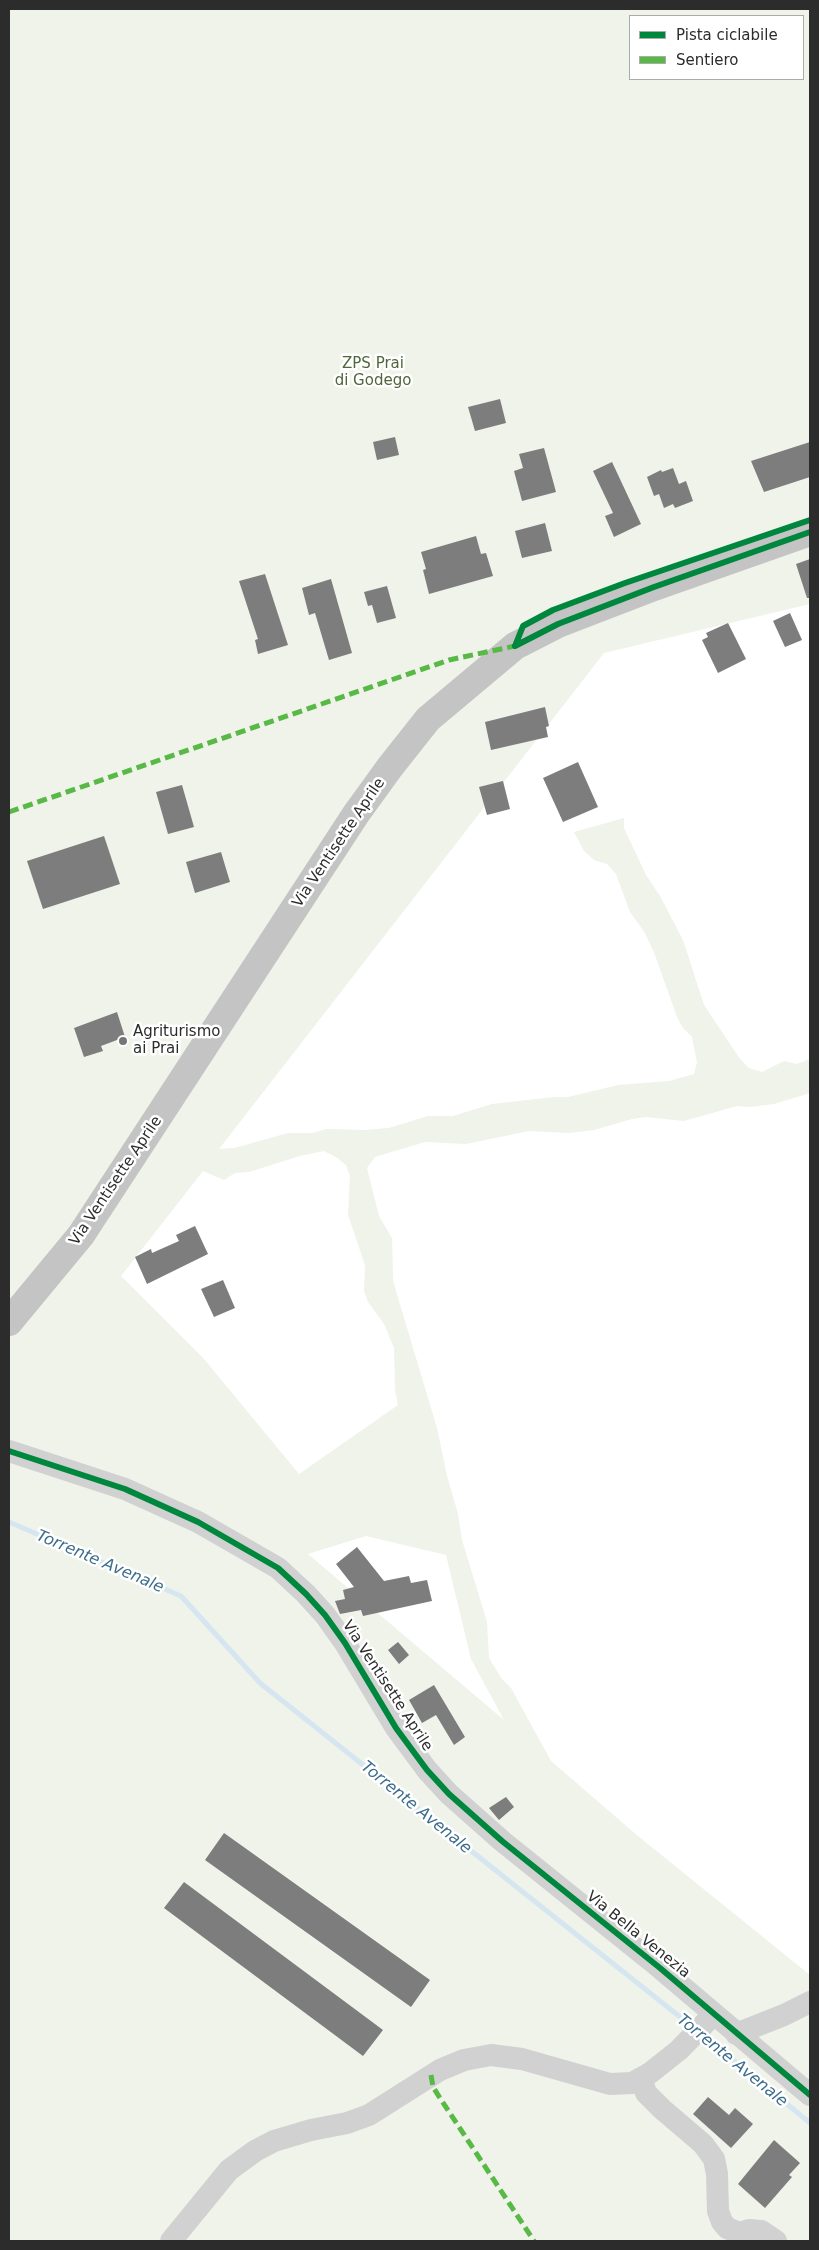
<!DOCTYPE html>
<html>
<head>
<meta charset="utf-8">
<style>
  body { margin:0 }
  #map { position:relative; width:819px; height:2250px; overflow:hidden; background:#fff; font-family:"DejaVu Sans",sans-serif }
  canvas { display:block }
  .frame { position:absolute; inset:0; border:10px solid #2c2c2c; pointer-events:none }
  .legend { position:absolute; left:629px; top:15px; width:175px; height:65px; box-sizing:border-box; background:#fff; border:1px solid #ababab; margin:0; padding:6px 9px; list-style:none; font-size:15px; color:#2c2c2c }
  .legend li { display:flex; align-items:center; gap:10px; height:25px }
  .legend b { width:25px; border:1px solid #ababab }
</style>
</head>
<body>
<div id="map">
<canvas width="819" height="2250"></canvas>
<div class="frame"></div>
<ul class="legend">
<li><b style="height:6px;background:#00873e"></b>Pista ciclabile</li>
<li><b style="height:6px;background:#58b947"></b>Sentiero</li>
</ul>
</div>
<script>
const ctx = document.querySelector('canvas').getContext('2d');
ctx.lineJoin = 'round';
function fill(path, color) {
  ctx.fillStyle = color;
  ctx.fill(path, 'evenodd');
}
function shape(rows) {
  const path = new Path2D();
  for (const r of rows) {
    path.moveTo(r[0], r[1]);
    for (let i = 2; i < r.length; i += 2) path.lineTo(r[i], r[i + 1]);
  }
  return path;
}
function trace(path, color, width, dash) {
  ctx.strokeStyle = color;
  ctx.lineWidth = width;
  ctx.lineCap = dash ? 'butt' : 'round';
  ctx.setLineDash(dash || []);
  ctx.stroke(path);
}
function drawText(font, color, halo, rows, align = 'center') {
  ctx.font = font + ' "DejaVu Sans",sans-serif';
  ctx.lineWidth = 5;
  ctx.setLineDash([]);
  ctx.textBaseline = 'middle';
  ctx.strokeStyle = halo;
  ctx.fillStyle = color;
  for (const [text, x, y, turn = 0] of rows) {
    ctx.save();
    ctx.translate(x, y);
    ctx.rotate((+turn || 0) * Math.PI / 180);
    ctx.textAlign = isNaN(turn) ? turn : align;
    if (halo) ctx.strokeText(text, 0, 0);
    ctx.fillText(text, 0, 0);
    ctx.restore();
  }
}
fill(shape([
  [9,9,810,9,810,604,604,653,219,1149,234,1148,288,1133,313,1133,326,1129,364,1130,389,1128,428,1116,453,1116,492,1104,554,1097,568,1097,618,1085,669,1081,694,1074,697,1062,692,1037,683,1028,677,1017,655,955,645,933,630,912,616,874,607,864,594,860,584,851,574,832,624,818,624,828,646,875,660,896,683,940,704,1005,740,1059,749,1068,762,1072,784,1061,797,1064,810,1059,810,1093,774,1104,750,1107,737,1106,684,1121,646,1117,632,1119,594,1130,569,1133,529,1131,466,1144,425,1142,375,1157,367,1168,379,1216,392,1238,393,1279,396,1291,437,1428,447,1476,458,1514,462,1540,487,1622,489,1658,502,1679,511,1688,551,1761,638,1836,810,1975,810,2241,9,2241],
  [630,16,803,16,803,79,630,79],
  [324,1151,336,1157,346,1165,350,1176,348,1215,365,1265,364,1291,368,1302,384,1324,394,1348,395,1390,398,1405,299,1474,204,1359,121,1276,203,1171,224,1180,235,1173,249,1172,300,1156],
  [366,1536,446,1555,471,1659,504,1720,308,1554]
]), '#eff3ea');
trace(shape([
  [9,1522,181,1596,260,1683,694,2028],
  [703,2035,810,2123]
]), '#d6e6f0', 5);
fill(shape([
  [500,399,506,423,475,431,468,407],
  [395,437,399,455,377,460,373,442],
  [810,442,810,477,764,492,751,461],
  [544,448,556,492,522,501,514,471,523,468,519,454],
  [612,462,641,524,614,537,605,516,613,513,593,471],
  [673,468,679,484,686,481,693,501,675,508,673,504,664,508,659,494,654,496,647,477,661,470,662,472],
  [545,523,552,551,522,558,515,531],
  [476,536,481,554,486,553,493,576,429,594,423,570,426,569,421,552],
  [810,559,810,598,807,598,796,564],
  [265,574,288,645,258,654,255,640,258,639,239,581],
  [331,579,352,653,329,660,315,613,309,615,302,588],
  [387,586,396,618,377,623,372,605,368,606,364,592],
  [790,613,802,640,785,647,773,621],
  [728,623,746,659,718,673,702,640,708,637,706,633],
  [545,707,549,726,546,727,548,737,491,750,485,722],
  [578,762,598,807,563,822,543,778],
  [503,781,510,809,487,815,479,787],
  [182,785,194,827,168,834,156,792],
  [104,836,120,884,43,909,27,861],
  [221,852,230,882,195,893,186,862],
  [117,1012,125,1037,101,1046,103,1051,84,1057,74,1028],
  [195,1226,208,1254,147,1284,135,1257,151,1249,152,1253,179,1241,176,1235],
  [223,1280,235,1308,214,1317,201,1289],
  [357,1547,384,1581,409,1576,411,1583,427,1580,432,1601,363,1616,361,1610,340,1614,335,1601,345,1599,343,1590,354,1587,336,1564],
  [398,1642,409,1655,399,1664,388,1650],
  [434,1685,465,1737,454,1745,436,1715,422,1723,409,1700],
  [506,1797,514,1807,499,1820,489,1808],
  [224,1833,430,1980,411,2007,205,1860],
  [184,1882,383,2030,363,2056,164,1908],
  [708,2097,729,2115,735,2108,753,2124,731,2148,693,2114],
  [774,2140,800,2163,789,2175,792,2177,765,2208,738,2184]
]), '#7d7d7d');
trace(shape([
  [9,1451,125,1489,198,1522,278,1568,306,1594,325,1615,345,1643,396,1728,427,1770,449,1794,502,1841,660,1968,810,2095],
  [736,2034,784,2015,810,2002],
  [641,2078,646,2093,662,2109,703,2144,714,2159,717,2174,718,2211,722,2222,727,2228,739,2233,749,2230,761,2231,776,2241],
  [171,2241,229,2170,255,2151,274,2141,311,2130,347,2123,369,2115,440,2070,464,2060,491,2055,522,2059,610,2084,632,2083,650,2073,679,2050,713,2015]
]), '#d1d1d1', 22);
trace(shape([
  [9,1322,81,1235,356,814,390,767,428,719,515,646,558,624,654,587,810,532]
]), '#c4c4c4', 28);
trace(shape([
  [9,812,449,660,515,646,517,642],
  [431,2075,433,2087,440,2098,534,2241]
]), '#58b947', 5, [10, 5]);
trace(shape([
  [515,646,523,626,553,610,625,583,810,520],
  [515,646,558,624,654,587,810,532],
  [9,1451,125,1489,198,1522,278,1568,306,1594,325,1615,345,1643,396,1728,427,1770,449,1794,502,1841,660,1968,810,2095]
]), '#00873e', 6);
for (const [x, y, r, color] of [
  [123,1041,5,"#767676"]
]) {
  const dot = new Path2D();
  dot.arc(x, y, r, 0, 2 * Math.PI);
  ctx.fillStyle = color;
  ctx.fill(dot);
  trace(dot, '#fff', 2);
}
drawText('15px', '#4f663a', '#fff', [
  ["ZPS Prai",373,364],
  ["di Godego",373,381]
]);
drawText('15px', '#2c2c2c', '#fff', [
  ["Via Ventisette Aprile",339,843,-56],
  ["Via Ventisette Aprile",116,1181,-56],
  ["Via Ventisette Aprile",387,1686,57],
  ["Via Bella Venezia",638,1935,39]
]);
drawText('15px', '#2c2c2c', '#fff', [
  ["Agriturismo",133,1032],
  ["ai Prai",133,1049]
], 'left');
drawText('italic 16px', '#3c6d8c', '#fff', [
  ["Torrente Avenale",100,1562,23],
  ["Torrente Avenale",416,1808,39],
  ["Torrente Avenale",732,2061,39]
]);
</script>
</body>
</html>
